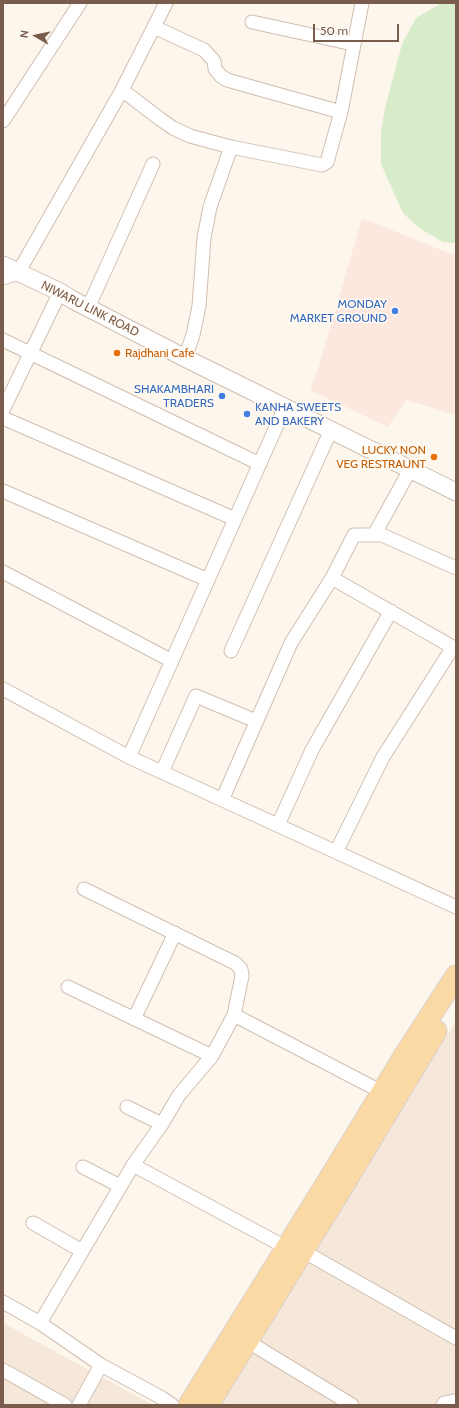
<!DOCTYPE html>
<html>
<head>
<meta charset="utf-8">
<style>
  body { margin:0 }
  #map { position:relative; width:459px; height:1408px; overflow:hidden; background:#fdf6ec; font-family:Cabin,sans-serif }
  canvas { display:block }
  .frame { position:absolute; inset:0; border:4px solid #7a5c4d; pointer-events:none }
  .north { position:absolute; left:16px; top:16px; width:40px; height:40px; -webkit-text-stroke:3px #fffaf3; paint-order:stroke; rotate:279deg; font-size:11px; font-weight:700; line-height:16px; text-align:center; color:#7a5c4d }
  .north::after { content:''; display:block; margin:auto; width:14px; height:18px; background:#7a5c4d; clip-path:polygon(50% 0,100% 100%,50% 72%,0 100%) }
  .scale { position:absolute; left:313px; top:24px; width:86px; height:18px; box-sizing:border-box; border:2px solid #7a5c4d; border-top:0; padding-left:5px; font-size:12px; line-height:14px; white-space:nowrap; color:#7a5c4d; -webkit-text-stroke:3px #fffaf3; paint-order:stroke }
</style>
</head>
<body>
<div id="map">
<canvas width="459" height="1408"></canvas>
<div class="frame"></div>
<div class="north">N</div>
<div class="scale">50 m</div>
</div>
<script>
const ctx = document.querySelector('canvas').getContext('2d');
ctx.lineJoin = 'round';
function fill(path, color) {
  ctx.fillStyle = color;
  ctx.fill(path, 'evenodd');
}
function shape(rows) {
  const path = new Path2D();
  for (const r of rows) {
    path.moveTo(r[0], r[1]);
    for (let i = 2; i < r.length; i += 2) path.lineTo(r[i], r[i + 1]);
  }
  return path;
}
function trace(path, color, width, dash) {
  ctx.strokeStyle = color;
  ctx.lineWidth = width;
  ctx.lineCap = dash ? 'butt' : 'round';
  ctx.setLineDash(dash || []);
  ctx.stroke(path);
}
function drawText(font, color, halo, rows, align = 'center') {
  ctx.font = font + ' Cabin,sans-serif';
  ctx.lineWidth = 3;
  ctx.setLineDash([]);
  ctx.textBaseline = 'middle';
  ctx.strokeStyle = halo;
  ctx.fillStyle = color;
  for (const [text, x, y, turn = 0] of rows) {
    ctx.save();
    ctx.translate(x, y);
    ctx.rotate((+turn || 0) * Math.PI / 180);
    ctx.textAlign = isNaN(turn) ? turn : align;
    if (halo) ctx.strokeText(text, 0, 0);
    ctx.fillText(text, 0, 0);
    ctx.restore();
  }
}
fill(shape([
  [456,1021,456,1405,211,1405],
  [3,1323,153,1405,3,1405]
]), '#f5e8da');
fill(shape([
  [362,218,456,256,456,415,406,400,388,427,310,390,319,366]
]), '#fde8e0');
fill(shape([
  [456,3,456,243,443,242,419,228,403,213,381,164,381,131,385,108,402,44,416,18,440,4]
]), '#d8ecc9');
const minor = shape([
  [252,22,353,44],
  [154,27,204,50,214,61,215,69,221,76,227,80,341,112],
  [122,90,160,119,173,128,190,136,231,147,322,165,327,162,341,112,362,3],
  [3,121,80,3],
  [3,278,18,273,122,90,166,3],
  [88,308,153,164],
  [3,340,260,464],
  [185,358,193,335,199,306,204,238,210,207,231,147],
  [3,410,60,292],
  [3,418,235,519],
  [3,491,208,580],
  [374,535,410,470],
  [3,572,172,661],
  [332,578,456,649],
  [231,651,331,430],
  [3,689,129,757,456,907],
  [129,757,285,407],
  [162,772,196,696,256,721],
  [222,800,291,643,332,578,354,535,382,535,456,568],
  [278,825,312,750,391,611],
  [336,852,383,757,453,647],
  [68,987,212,1056,234,1015,242,976,241,969,235,963,84,889],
  [234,1015,382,1092],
  [134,1019,175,933],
  [127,1107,162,1124],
  [133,1165,287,1248],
  [83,1167,120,1186],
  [33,1223,82,1251],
  [303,1251,456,1338],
  [3,1302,40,1323,101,1365,162,1398,172,1405],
  [40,1323,133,1165,162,1124,179,1095,212,1056],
  [247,1341,352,1405],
  [3,1370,65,1405],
  [79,1405,101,1365],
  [443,1405,444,1403,454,1401,456,1401]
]);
const tertiary = shape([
  [3,265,60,292,73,300,185,358,456,492]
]);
const primary = shape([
  [189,1405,333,1173,403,1058,456,976],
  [208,1405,346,1181,436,1031]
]);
trace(minor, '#d1beb0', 15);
trace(tertiary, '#d1beb0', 19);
trace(primary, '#dad1cd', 23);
trace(minor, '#fff', 13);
trace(tertiary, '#fff', 17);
trace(primary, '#fbd9a5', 21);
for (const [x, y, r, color] of [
  [395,311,4,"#3f7fe0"],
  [117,353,4,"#e8710a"],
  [222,396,4,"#3f7fe0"],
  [247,414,4,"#3f7fe0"],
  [434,457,4,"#e8710a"]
]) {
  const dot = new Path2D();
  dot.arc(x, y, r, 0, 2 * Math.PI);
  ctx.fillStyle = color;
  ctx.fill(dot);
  trace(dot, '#fffaf3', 1.5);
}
drawText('12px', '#366cbe', '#fffaf3', [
  ["MONDAY",387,304],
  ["MARKET GROUND",387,318],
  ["SHAKAMBHARI",214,389],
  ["TRADERS",214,403],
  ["KANHA SWEETS",255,407,"left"],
  ["AND BAKERY",255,421,"left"]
], 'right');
drawText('12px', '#7a5c4d', '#fffaf3', [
  ["NIWARU LINK ROAD",90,309,27]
]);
drawText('12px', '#c56008', '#fffaf3', [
  ["Rajdhani Cafe",125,353],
  ["LUCKY NON",426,450,"right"],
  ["VEG RESTRAUNT",426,464,"right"]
], 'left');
</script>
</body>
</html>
